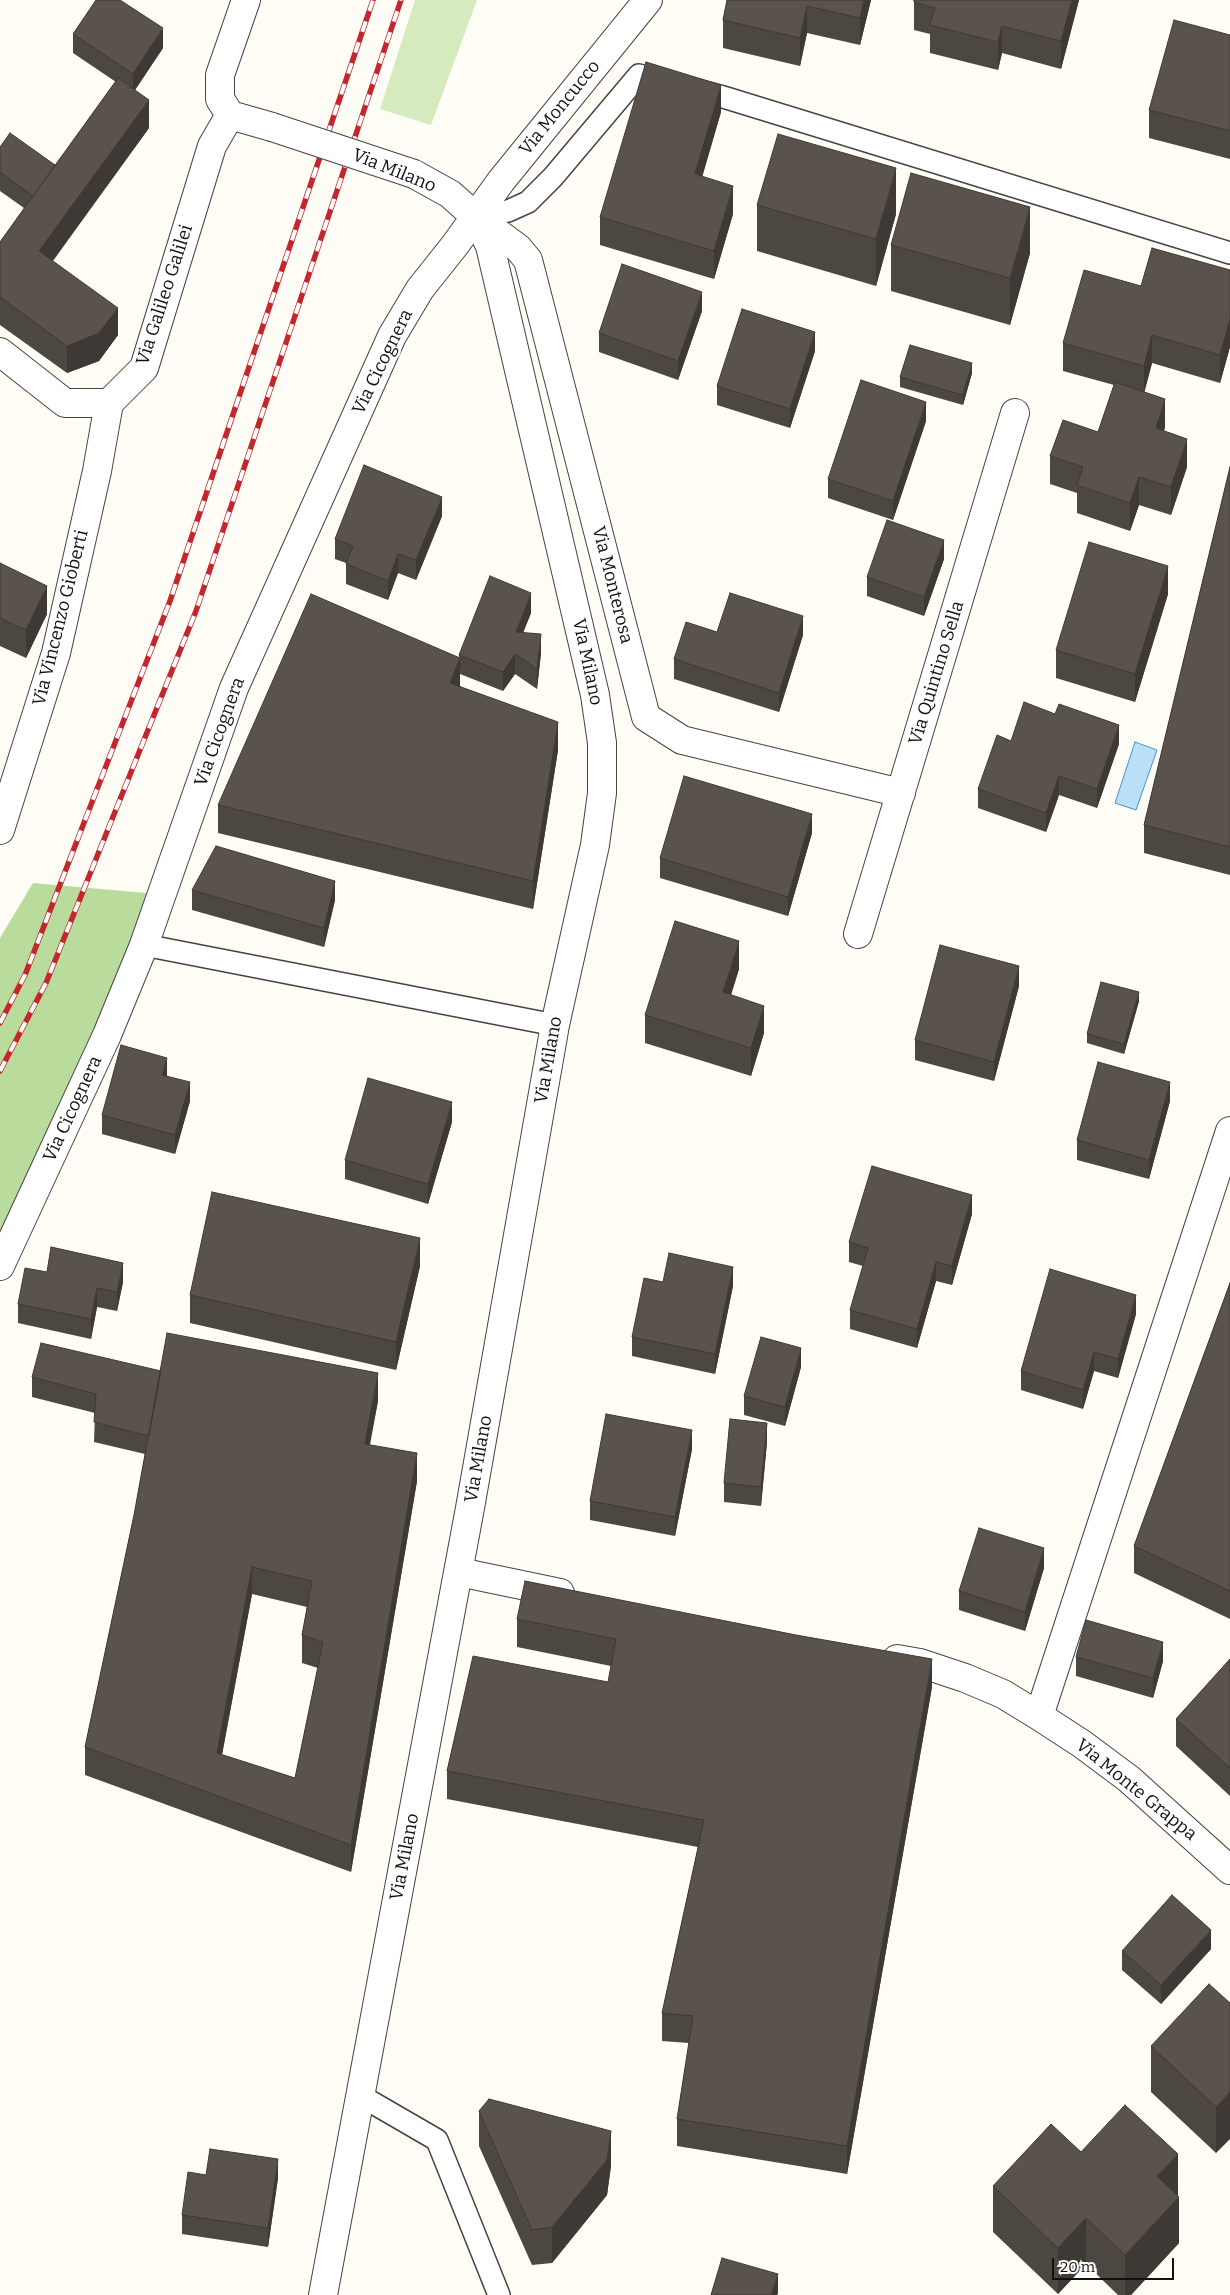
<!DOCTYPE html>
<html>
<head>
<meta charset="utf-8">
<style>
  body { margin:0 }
  #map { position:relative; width:1230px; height:2295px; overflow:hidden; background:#fffdf5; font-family:Bitter,serif }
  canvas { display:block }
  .scale { position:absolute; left:1052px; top:2258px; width:122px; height:22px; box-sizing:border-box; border:2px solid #111; border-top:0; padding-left:6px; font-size:15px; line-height:18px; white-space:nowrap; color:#111; -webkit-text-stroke:4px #fff; paint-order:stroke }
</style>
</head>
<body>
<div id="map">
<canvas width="1230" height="2295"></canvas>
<div class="scale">20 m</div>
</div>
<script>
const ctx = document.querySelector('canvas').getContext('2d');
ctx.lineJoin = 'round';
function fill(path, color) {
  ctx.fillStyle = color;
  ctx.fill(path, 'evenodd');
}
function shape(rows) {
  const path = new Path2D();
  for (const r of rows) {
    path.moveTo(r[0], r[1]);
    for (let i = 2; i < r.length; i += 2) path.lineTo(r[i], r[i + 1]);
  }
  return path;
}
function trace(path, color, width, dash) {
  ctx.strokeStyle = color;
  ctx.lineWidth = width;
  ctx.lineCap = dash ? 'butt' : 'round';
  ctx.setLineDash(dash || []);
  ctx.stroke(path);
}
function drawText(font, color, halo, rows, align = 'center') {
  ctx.font = font + ' Bitter,serif';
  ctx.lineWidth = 5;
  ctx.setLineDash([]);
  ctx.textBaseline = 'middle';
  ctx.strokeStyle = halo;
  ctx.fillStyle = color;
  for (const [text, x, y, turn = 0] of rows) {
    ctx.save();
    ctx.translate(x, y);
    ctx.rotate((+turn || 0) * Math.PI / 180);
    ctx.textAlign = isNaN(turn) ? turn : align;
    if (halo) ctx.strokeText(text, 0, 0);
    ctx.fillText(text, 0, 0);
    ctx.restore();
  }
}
fill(shape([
  [415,0,477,0,431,125,380,109]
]), '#d5ebbd');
fill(shape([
  [33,883,158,894,0,1231,0,938]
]), '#b9dc9c');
const water = shape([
  [1135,742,1157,750,1136,810,1115,803,1135,742]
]);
fill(water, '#b9e0f7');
trace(water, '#3f96cf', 1);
const service = shape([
  [476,217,508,211,528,202,553,177,639,75,720,96,1230,253],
  [144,945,555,1025],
  [361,2096,437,2140,499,2295]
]);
const minor = shape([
  [476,217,518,248,528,260,646,717,682,740,901,793],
  [0,352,65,403,109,403,144,368,212,146,230,115],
  [0,830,56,653,97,471,109,403],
  [858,934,1015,413],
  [0,1266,107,1035,144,945,234,688,392,336,420,289,455,245,501,181,648,0],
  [459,1572,560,1593],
  [897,1659,920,1663,965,1678,1003,1694,1039,1716,1082,1744,1129,1779,1230,1870],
  [1039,1716,1230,1131]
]);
const tertiary = shape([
  [246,0,220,75,220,99,230,115,272,127],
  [323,2295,470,1508,555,1025,595,845,602,793,602,743,595,695,490,246,476,217,450,194,414,174]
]);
trace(service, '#444', 24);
trace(minor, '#444', 30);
trace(tertiary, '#444', 30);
trace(service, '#fff', 21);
trace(minor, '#fff', 28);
trace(tertiary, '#fff', 28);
const rail = shape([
  [0,1023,25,975,170,601,373,0],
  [0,1071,46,983,196,611,401,0]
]);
trace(rail, '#c4262e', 5.5);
trace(rail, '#fff', 4, [11]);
const tertiaryBridge = shape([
  [272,127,414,174]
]);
trace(tertiaryBridge, '#444', 30, []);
trace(tertiaryBridge, '#fff', 28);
fill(shape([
  [727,0,871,0,860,45,807,33,800,66,723,48,723,20],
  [1079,0,1061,69,1002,53,998,70,930,53,930,34,914,30,914,2],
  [73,34,163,48,135,90,149,128,53,261,118,335,99,361,67,373,0,325,0,242,24,208,0,191,0,147,55,165,116,82,73,53],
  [1230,35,1230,159,1149,138,1149,110],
  [721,112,702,176,733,214,714,279,600,245,600,217],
  [757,205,896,214,876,286,757,251],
  [891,245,1030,253,1010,325,891,291],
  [1230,270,1230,347,1220,383,1152,363,1144,392,1165,427,1164,431,1187,467,1171,515,1139,505,1130,531,1077,513,1077,493,1050,484,1050,456,1098,432,1114,385,1063,371,1063,343,1141,286],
  [702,311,678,380,599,352,599,333],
  [815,351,790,428,717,405,717,386],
  [972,373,963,405,900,387,900,377],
  [926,421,893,520,828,498,828,479],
  [1230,467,1230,875,1144,853,1144,825],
  [442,516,416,580,398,573,388,600,346,584,346,563,335,559,335,539],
  [944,559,924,616,867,596,867,577],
  [0,563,47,614,26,658,0,646],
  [1168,594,1135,702,1056,678,1056,650],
  [531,613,523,632,541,653,537,689,515,674,503,691,460,674,460,686,558,750,533,909,218,833,218,805,459,657,459,655],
  [803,635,779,712,674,679,674,659],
  [1055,714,1119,744,1097,808,1059,795,1046,832,978,808,978,789,1011,741],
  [812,833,788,916,660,878,660,858],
  [192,890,335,900,324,947,192,910],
  [739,969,731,995,764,1033,751,1076,645,1043,645,1015],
  [1019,986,994,1081,915,1060,915,1040],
  [1139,1001,1124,1054,1087,1043,1087,1034],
  [167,1076,190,1101,175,1154,102,1134,102,1115],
  [1170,1101,1149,1179,1077,1160,1077,1140],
  [452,1122,428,1204,345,1179,345,1160],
  [972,1214,952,1285,936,1281,917,1348,850,1329,850,1310,863,1266,849,1262,849,1242],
  [420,1266,396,1370,190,1323,190,1295],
  [47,1272,123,1282,117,1311,97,1307,91,1339,18,1323,18,1304],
  [663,1282,733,1286,715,1374,632,1356,632,1337],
  [1230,1283,1230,1619,1134,1573,1134,1546],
  [1136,1314,1118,1378,1094,1371,1083,1409,1021,1390,1021,1371],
  [801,1367,785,1426,744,1415,744,1396],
  [161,1371,378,1401,369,1445,417,1481,351,1872,85,1775,85,1747,134,1515,145,1454,94,1442,95,1413,32,1397,32,1377],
  [252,1594,307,1607,302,1635,302,1663,318,1668,295,1778,222,1755],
  [767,1442,761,1506,724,1502,724,1483],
  [692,1449,675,1536,590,1520,590,1501],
  [1044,1568,1025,1631,959,1610,959,1591],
  [517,1619,932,1687,847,2174,677,2146,677,2119,689,2043,662,2041,662,2013,698,1847,447,1799,447,1771,608,1682,611,1666,517,1647],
  [1076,1657,1163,1661,1153,1698,1076,1676],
  [1230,1659,1230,1796,1176,1746,1176,1719],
  [1211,1949,1161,2004,1122,1970,1122,1951],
  [1230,2003,1216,2153,1151,2092,1151,2046],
  [479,2111,611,2166,607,2195,552,2263,532,2265,479,2146],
  [1081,2152,1178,2196,1179,2243,1131,2295,1118,2295,1086,2264,1058,2294,993,2232,993,2186],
  [206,2175,278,2178,268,2247,182,2234,182,2215]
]), '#4d4742');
fill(shape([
  [864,0,871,0,860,45,860,18],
  [1072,0,1079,0,1061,69,1061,41],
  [807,6,807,33,800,66,800,38],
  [1002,26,1002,53,998,70,998,42],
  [163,28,163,48,133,93,133,74],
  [721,85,721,112,695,202,695,174],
  [149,100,149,128,39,279,39,251],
  [896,168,896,214,876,286,876,239],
  [733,186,733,214,714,279,714,251],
  [1030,207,1030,253,1010,325,1010,278],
  [702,292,702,311,678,380,678,361],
  [118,308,118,335,99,361,67,373,67,346],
  [1230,319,1230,347,1220,383,1220,355],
  [815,332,815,351,790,428,790,409],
  [1152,335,1152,363,1144,394,1144,366],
  [972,363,972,373,963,405,963,395],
  [1165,399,1165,427,1156,456,1156,428],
  [926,402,926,421,893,520,893,501],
  [1187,439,1187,467,1171,515,1171,487],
  [1139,477,1139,505,1130,531,1130,503],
  [442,497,442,516,416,580,416,560],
  [944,540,944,559,924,616,924,597],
  [398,554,398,573,388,600,388,581],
  [1168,566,1168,594,1135,702,1135,674],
  [47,586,47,614,26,658,26,630],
  [531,593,531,613,516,651,516,632],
  [803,616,803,635,779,712,779,693],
  [541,634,541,653,537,689,537,669],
  [515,654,515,674,503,691,503,672],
  [460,658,460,686,450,711,450,683],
  [558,722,558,750,533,909,533,881],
  [1119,725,1119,744,1097,808,1097,789],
  [1059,776,1059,795,1046,832,1046,813],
  [812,814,812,833,788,916,788,897],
  [335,881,335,900,324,947,324,928],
  [739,941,739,969,723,1020,723,992],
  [1019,966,1019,986,994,1081,994,1062],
  [1139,992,1139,1001,1124,1054,1124,1044],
  [764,1006,764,1033,751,1076,751,1048],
  [167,1058,167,1077,162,1075],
  [190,1082,190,1101,175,1154,175,1135],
  [1170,1082,1170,1101,1149,1179,1149,1160],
  [452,1102,452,1122,428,1204,428,1184],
  [972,1195,972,1214,952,1285,952,1266],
  [420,1238,420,1266,396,1370,396,1342],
  [936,1262,936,1281,917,1348,917,1329],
  [123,1263,123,1282,117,1311,117,1292],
  [733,1267,733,1286,715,1374,715,1354],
  [97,1288,97,1307,91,1339,91,1319],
  [1136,1295,1136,1314,1118,1378,1118,1359],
  [801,1348,801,1367,785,1426,785,1407],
  [1094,1352,1094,1371,1083,1409,1083,1390],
  [378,1373,378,1401,365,1472,365,1444],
  [767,1423,767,1442,761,1506,761,1487],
  [692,1430,692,1449,675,1536,675,1517],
  [417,1453,417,1481,351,1872,351,1845],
  [1044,1548,1044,1568,1025,1631,1025,1612],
  [252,1567,252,1594,217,1781,217,1753],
  [1163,1642,1163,1661,1153,1698,1153,1678],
  [932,1659,932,1687,847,2174,847,2146],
  [1211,1930,1211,1949,1161,2004,1161,1985],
  [1230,2092,1230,2139,1216,2153,1216,2107],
  [611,2131,611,2166,607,2195,552,2263,552,2227],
  [1178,2154,1178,2199,1179,2197,1179,2243,1131,2295,1125,2295,1125,2255,1157,2176],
  [278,2159,278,2178,268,2247,268,2228],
  [1086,2218,1086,2264,1058,2294,1058,2248],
  [778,2274,778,2294,777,2295,771,2295]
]), '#3f3936');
const building = shape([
  [96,0,120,0,163,28,133,74,73,34,96,0],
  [727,0,864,0,860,18,807,6,800,38,723,20,727,0],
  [914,0,1072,0,1061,41,1002,26,998,42,930,25,935,8,914,2,914,0],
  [1174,20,1230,35,1230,131,1149,110,1174,20],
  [646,62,721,85,695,174,733,186,714,251,600,217,646,62],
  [118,78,149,100,39,251,118,308,99,333,67,346,0,297,0,242,118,78],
  [10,133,55,165,33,196,0,172,0,147,10,133],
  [778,134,896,168,876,239,757,205,778,134],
  [911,173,1030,207,1010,278,891,245,911,173],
  [1152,248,1230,270,1230,319,1220,355,1152,335,1144,366,1063,343,1084,270,1141,286,1152,248],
  [622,264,702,292,678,361,599,333,622,264],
  [742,309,815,332,790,409,717,386,742,309],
  [910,345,972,363,963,395,900,377,910,345],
  [861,380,926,402,893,501,828,479,861,380],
  [1115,382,1165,399,1156,428,1187,439,1171,487,1139,477,1130,503,1077,485,1083,467,1050,456,1063,420,1098,432,1115,382],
  [364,465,442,497,416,560,398,554,388,581,346,564,353,546,335,539,364,465],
  [1230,467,1230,847,1144,825,1230,467],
  [887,520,944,540,924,597,867,577,887,520],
  [1089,542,1168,566,1135,674,1056,650,1089,542],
  [0,563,47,586,26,630,0,618,0,563],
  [490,576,531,593,516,632,541,634,537,669,515,654,503,672,459,655,490,576],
  [730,593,803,616,779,693,674,659,686,622,717,632,730,593],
  [311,594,460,658,450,683,558,722,533,881,218,805,311,594],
  [1024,702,1055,714,1059,704,1119,725,1097,789,1059,776,1046,813,978,789,997,735,1011,741,1024,702],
  [684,776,812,814,788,897,660,858,684,776],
  [216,846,335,881,324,928,192,890,216,846],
  [675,921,739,941,723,992,764,1006,751,1048,645,1015,675,921],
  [940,945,1019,966,994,1062,915,1040,940,945],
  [1101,982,1139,992,1124,1044,1087,1034,1101,982],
  [121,1045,167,1058,162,1075,190,1082,175,1135,102,1115,121,1045],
  [1098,1062,1170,1082,1149,1160,1077,1140,1098,1062],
  [368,1078,452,1102,428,1184,345,1160,368,1078],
  [872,1166,972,1195,952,1266,936,1262,917,1329,850,1310,868,1248,849,1242,872,1166],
  [212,1192,420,1238,396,1342,190,1295,212,1192],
  [51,1247,123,1263,117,1292,97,1288,91,1319,18,1304,25,1268,47,1272,51,1247],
  [669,1253,733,1267,715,1354,632,1337,644,1278,663,1282,669,1253],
  [1050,1269,1136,1295,1118,1359,1094,1352,1083,1390,1021,1371,1050,1269],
  [1230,1283,1230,1591,1134,1546,1230,1283],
  [167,1333,378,1373,365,1444,417,1453,351,1845,85,1747,134,1515,167,1333],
  [252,1567,312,1581,302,1635,323,1642,295,1778,217,1753,252,1567],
  [761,1337,801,1348,785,1407,744,1396,761,1337],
  [41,1343,161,1371,149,1436,94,1422,96,1394,32,1377,41,1343],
  [606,1414,692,1430,675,1517,590,1501,606,1414],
  [730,1419,767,1423,761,1487,724,1483,730,1419],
  [979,1528,1044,1548,1025,1612,959,1591,979,1528],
  [525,1581,796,1635,932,1659,847,2146,677,2119,693,2016,662,2013,704,1820,447,1771,473,1656,608,1682,616,1639,517,1619,525,1581],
  [1086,1620,1163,1642,1153,1678,1076,1657,1086,1620],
  [1230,1659,1230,1768,1176,1719,1230,1659],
  [1172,1895,1211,1930,1161,1985,1122,1951,1172,1895],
  [1209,1984,1230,2003,1230,2092,1216,2107,1151,2046,1209,1984],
  [489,2099,611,2131,607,2160,552,2227,532,2230,479,2111,489,2099],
  [1125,2105,1178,2154,1157,2176,1179,2197,1125,2255,1086,2218,1058,2248,993,2186,1051,2124,1081,2152,1125,2105],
  [210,2149,278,2159,268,2228,182,2215,188,2172,206,2175,210,2149],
  [722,2258,778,2274,771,2295,711,2295,722,2258]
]);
fill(building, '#5a524d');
trace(building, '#3f3936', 1);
drawText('18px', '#111', '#fff', [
  ["Via Moncucco",560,108,-51],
  ["Via Milano",394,171,22],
  ["Via Galileo Galilei",165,295,-72],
  ["Via Cicognera",383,362,-64],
  ["Via Monterosa",612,585,76],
  ["Via Vincenzo Gioberti",61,618,-76],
  ["Via Milano",587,662,78],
  ["Via Quintino Sella",937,673,-73],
  ["Via Cicognera",220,732,-70],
  ["Via Milano",549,1060,-80],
  ["Via Cicognera",73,1109,-65],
  ["Via Milano",479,1459,-80],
  ["Via Monte Grappa",1136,1790,39],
  ["Via Milano",405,1857,-79]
]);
</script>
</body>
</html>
